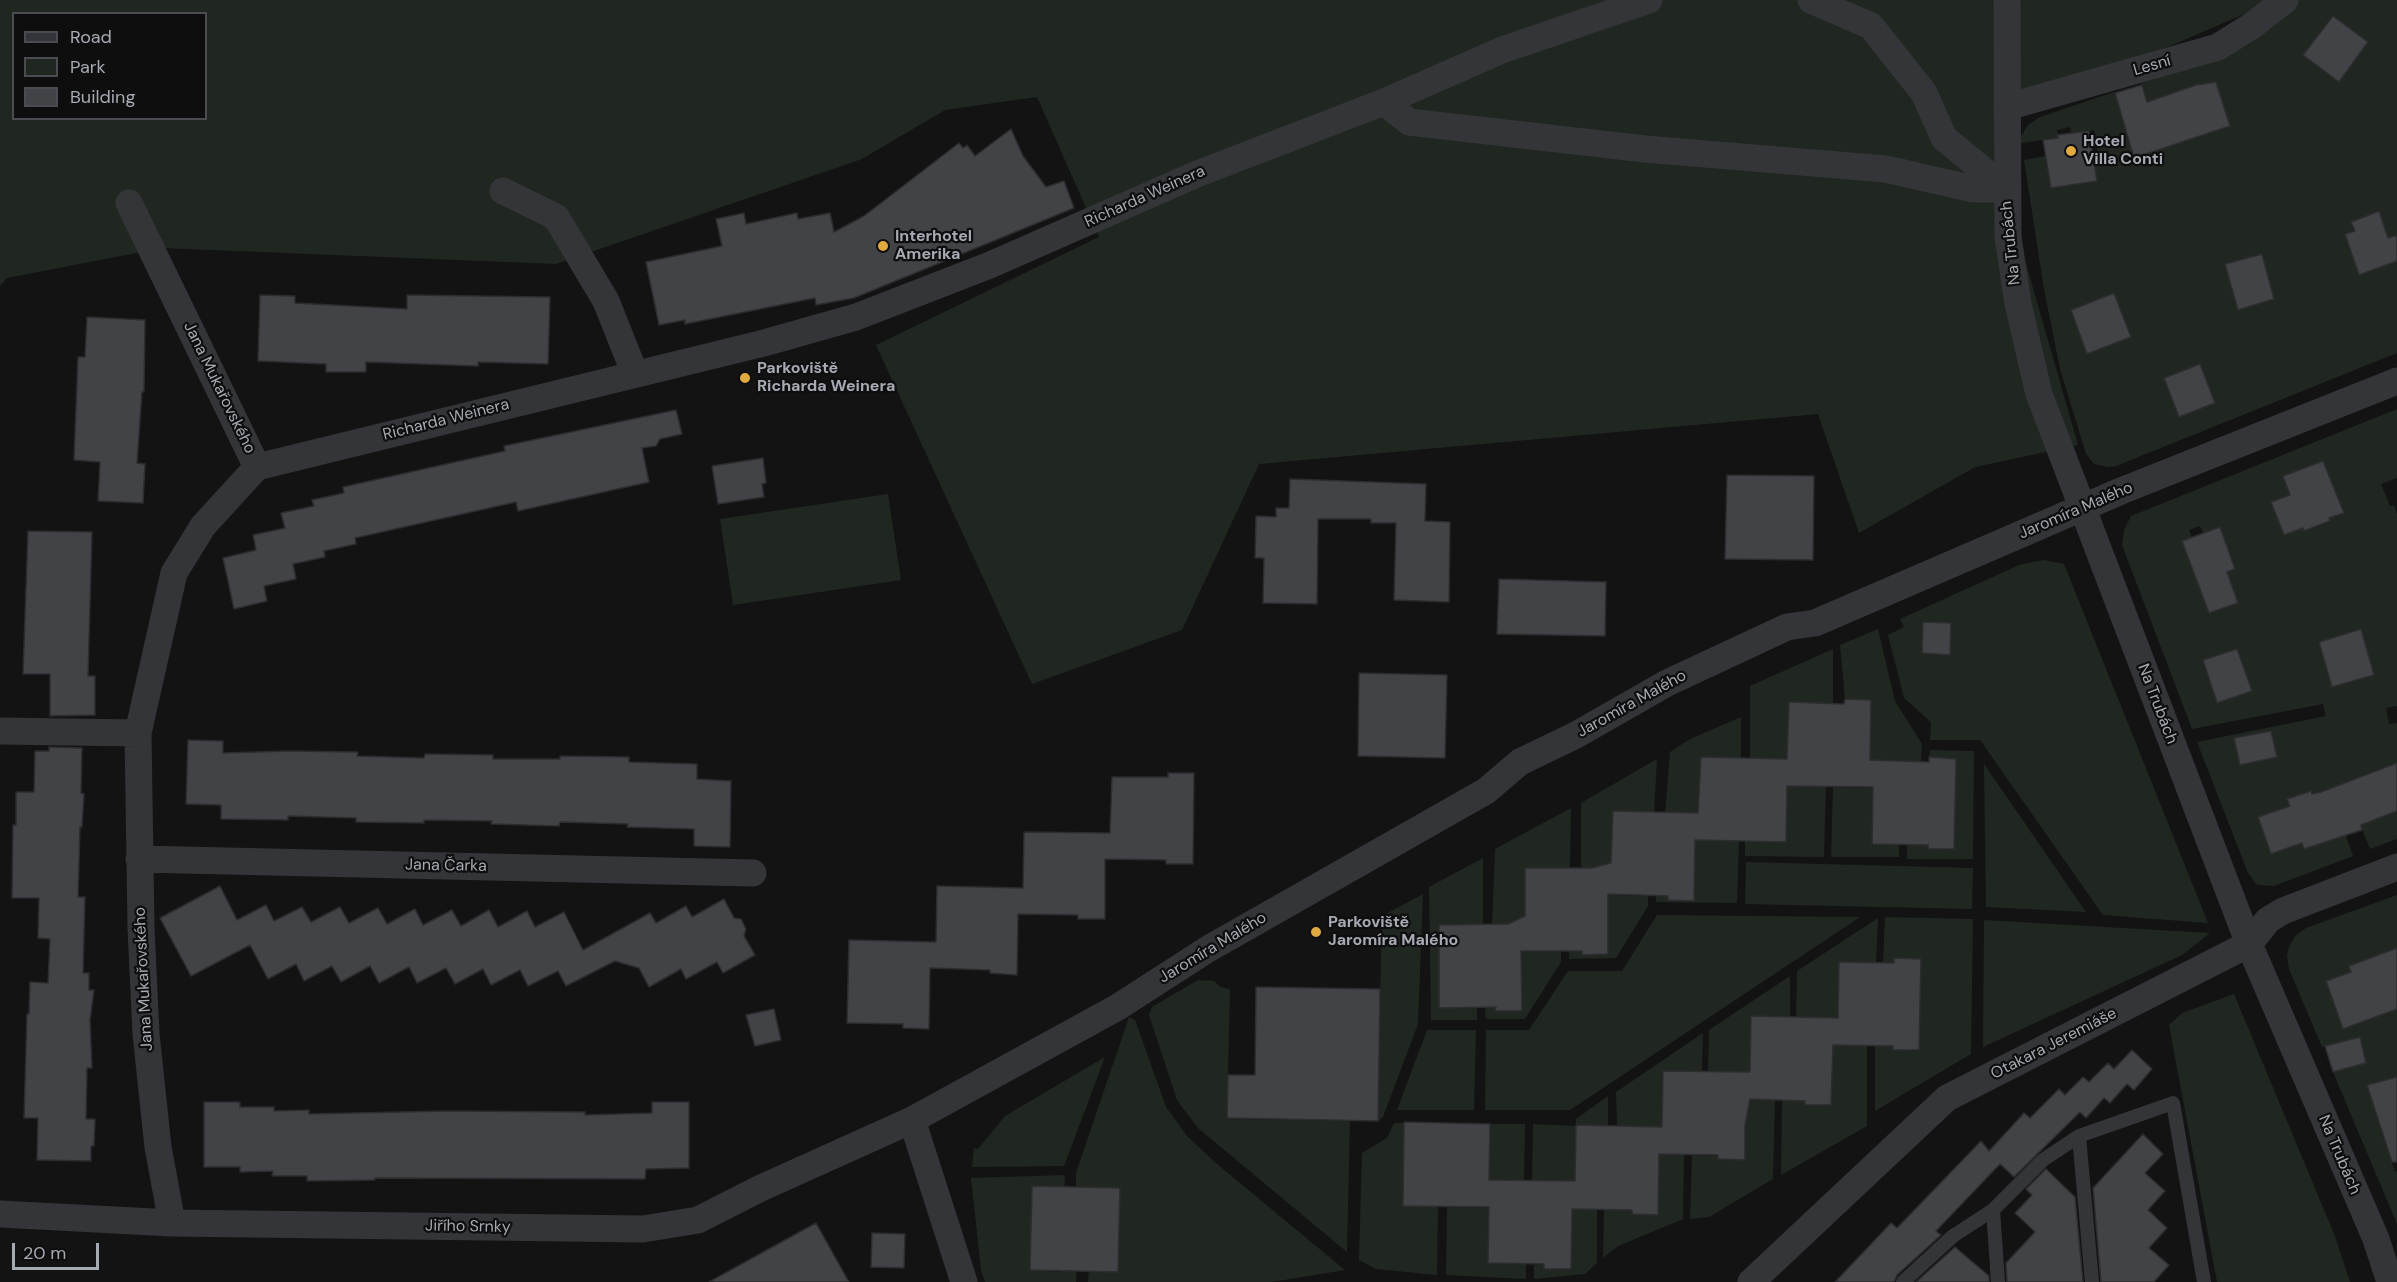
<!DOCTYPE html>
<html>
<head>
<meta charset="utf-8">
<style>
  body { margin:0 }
  #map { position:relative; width:2397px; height:1282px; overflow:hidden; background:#131314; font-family:"DM Sans",sans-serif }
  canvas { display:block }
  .legend { position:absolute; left:12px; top:12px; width:195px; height:108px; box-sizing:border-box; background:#0e0e0f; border:2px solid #4b4c51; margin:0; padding:8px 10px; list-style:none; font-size:18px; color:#a6aab3 }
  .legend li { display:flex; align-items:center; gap:12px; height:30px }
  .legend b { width:30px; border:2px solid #4b4c51 }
  .scale { position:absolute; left:12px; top:1243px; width:87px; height:27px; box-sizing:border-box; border:3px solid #a6aab3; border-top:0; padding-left:8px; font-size:18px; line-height:21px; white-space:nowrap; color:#a6aab3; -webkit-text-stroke:4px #0e0e0f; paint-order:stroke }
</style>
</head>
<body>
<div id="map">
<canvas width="2397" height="1282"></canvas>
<ul class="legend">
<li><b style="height:8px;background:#343539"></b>Road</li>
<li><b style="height:16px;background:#202720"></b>Park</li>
<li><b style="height:16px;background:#424347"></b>Building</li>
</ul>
<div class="scale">20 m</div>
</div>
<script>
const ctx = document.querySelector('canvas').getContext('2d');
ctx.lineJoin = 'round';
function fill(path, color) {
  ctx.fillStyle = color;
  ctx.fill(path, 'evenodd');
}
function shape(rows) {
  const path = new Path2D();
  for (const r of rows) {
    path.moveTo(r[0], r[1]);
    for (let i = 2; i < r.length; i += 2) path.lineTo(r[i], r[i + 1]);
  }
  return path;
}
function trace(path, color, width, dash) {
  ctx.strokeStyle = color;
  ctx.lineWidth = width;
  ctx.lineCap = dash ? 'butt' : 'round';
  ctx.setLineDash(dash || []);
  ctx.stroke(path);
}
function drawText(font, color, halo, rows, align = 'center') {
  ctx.font = font + ' "DM Sans",sans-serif';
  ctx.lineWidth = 4.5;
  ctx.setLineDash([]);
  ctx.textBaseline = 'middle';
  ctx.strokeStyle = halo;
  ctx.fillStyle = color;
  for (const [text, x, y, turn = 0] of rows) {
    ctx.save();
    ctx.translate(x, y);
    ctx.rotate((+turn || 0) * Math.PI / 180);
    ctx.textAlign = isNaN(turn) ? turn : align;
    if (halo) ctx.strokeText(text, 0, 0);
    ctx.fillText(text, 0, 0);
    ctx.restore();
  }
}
fill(shape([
  [0,0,2277,0,2012,114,2017,232,2078,445,1975,467,1859,533,1818,414,1259,464,1182,630,1032,684,876,345,1099,237,1037,97,945,110,862,159,556,264,162,248,7,278,0,286],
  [14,14,206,14,206,118,14,118],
  [2297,0,2397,0,2397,235,2388,238,2379,212,2352,222,2355,231,2345,234,2359,275,2397,261,2397,353,2116,466,2108,467,2094,464,2086,454,2060,369,2044,289,2024,160,2046,156,2051,188,2096,181,2093,156,2098,155,2094,130,2071,133,2070,127,2057,130,2058,138,2021,143,2021,136,2028,125,2040,117,2114,92,2134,157,2161,149,2142,83,2216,60],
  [2332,16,2368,42,2339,81,2304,55],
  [2216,82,2230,126,2186,141,2197,87],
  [2114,294,2131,337,2071,310],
  [2397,409,2397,478,2381,484,2390,506,2394,505,2397,514,2397,706,2386,708,2389,724,2397,723,2397,763,2358,778,2397,811,2397,839,2370,849,2360,824,2344,830,2353,856,2274,886,2257,885,2248,873,2197,742,2326,716,2323,704,2192,729,2122,545,2124,530,2131,516],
  [2323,461,2343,513,2329,518,2330,522,2320,526,2305,531,2302,526,2284,535,2271,503,2290,495,2283,476],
  [2200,526,2203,533,2220,527,2235,569,2198,582,2183,541,2192,537,2189,530],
  [2204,597,2238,603,2210,613],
  [2361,630,2373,672,2368,674,2369,677,2333,687,2319,642],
  [2237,649,2251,691,2217,703,2203,661],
  [2271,731,2277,757,2240,765],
  [2310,791,2312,794,2320,791,2327,809,2328,841,2305,849,2302,843,2271,854,2290,806,2288,799],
  [888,494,901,580,733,605,720,519],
  [2043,560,2064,564,2208,923,2103,915,1980,740,1930,740,1931,722,1904,698,1888,635,1904,627,1900,619,2019,565],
  [1878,629,1895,701,1922,744,1921,762,1870,761,1871,701,1845,699,1840,645],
  [1833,649,1833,704,1788,703,1788,729,1792,758,1750,758,1750,686],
  [1741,717,1741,758,1701,758,1700,784,1704,814,1665,813,1670,752,1690,739],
  [1930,750,1974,751,1973,859,1907,859,1907,845,1928,845,1929,849,1954,850,1956,759,1929,758],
  [1657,759,1654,812,1616,868,1581,868,1581,803],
  [1984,764,2086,912,1986,907],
  [1783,786,1826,787,1824,857,1745,856,1745,841,1786,841],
  [1833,787,1877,788,1872,817,1872,844,1899,844,1899,857,1831,857],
  [1571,808,1570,868,1525,868,1525,894,1529,925,1492,925,1495,849],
  [1695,840,1739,841,1737,903,1656,902,1656,896,1668,896,1668,900,1694,900],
  [1483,858,1483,925,1439,925,1438,951,1443,952,1439,982,1440,1008,1477,1008,1477,1020,1431,1020,1429,887],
  [1746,862,1973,868,1972,909,1745,904],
  [1423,894,1418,1024,1383,1117,1377,1122,1382,916],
  [1608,895,1648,896,1648,906,1616,958,1569,959,1569,951,1581,951,1582,955,1608,955],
  [2397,895,2397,948,2349,966,2351,972,2326,982,2341,1023,2369,1019,2397,1009,2397,1077,2387,1080,2370,1095,2395,1172,2397,1171,2397,1224,2333,1072,2366,1063,2360,1037,2322,1047,2289,969,2287,956,2289,947,2295,936,2306,928],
  [1657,915,1860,917,1570,1110,1485,1110,1486,1030,1529,1030,1568,971,1622,971],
  [1885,917,1973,919,1971,1054,1875,1111,1875,1046,1892,1046,1892,1050,1919,1051,1921,960,1883,963],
  [1878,918,1876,962,1839,962,1838,988,1842,989,1841,1018,1796,1017,1797,971],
  [1984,920,2210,933,2182,955,1983,1047],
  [1522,951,1561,951,1561,962,1525,1019,1486,1019,1485,1008,1496,1008,1496,1012,1522,1012],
  [1790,976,1790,1017,1753,1072,1708,1072,1709,1030],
  [1198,980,1214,981,1221,987,1230,989,1227,1119,1350,1121,1347,1252,1198,1128,1177,1100,1149,1015,1152,1007],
  [2234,994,2335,1236,2350,1282,2217,1282,2169,1025,2182,1013],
  [1129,1017,1135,1020,1166,1107,1187,1136,1217,1164,1345,1270,1272,1282,1088,1282,1089,1267,1100,1267,1100,1272,1118,1272,1120,1189,1089,1187,1076,1193,1076,1173],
  [1427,1030,1476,1030,1474,1110,1397,1110],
  [1703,1033,1702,1072,1667,1128,1617,1127,1616,1092],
  [1832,1045,1867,1046,1867,1126,1781,1175,1782,1101,1805,1101,1805,1105,1831,1106],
  [1105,1057,1064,1166,972,1167,974,1148,978,1149,1005,1116],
  [1608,1096,1608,1126,1576,1126,1576,1152,1580,1182,1532,1181,1533,1124,1576,1126,1576,1119],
  [1746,1100,1775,1100,1773,1179,1709,1217,1690,1219,1692,1155,1718,1156,1719,1160,1745,1160],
  [1394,1123,1404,1123,1403,1149,1407,1150,1403,1206,1438,1207,1437,1275,1376,1269,1359,1260,1362,1153,1387,1138],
  [1491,1124,1525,1124,1524,1181,1486,1180],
  [1658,1154,1684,1155,1683,1219,1618,1246,1603,1258,1604,1210,1632,1210,1632,1214,1658,1215],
  [1065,1175,1064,1192,1050,1187,1033,1186,1030,1270,1062,1272,1063,1266,1077,1267,1076,1282,985,1282,981,1270,971,1178],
  [1447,1207,1493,1208,1489,1237,1488,1263,1526,1264,1526,1279,1446,1275],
  [1571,1209,1597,1210,1597,1263,1585,1274,1534,1279,1534,1265,1544,1265,1544,1269,1571,1270]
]), '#202720');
const building = shape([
  [2333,16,2368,42,2339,82,2303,55,2333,16],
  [2216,82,2230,126,2134,158,2115,93,2142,85,2147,102,2196,85,2216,82],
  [1011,129,1023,156,1046,187,1064,181,1074,208,854,298,816,305,815,298,685,324,685,320,659,325,646,262,722,246,716,219,744,213,746,224,797,213,798,219,830,213,834,232,864,216,959,143,963,148,967,145,975,156,1011,129],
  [2089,131,2097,181,2051,188,2043,140,2058,138,2057,135,2089,131],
  [2379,211,2388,238,2397,235,2397,261,2359,275,2345,234,2355,231,2351,222,2379,211],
  [2262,254,2274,299,2238,310,2225,264,2262,254],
  [2114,293,2131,337,2087,354,2071,310,2114,293],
  [260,295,295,296,295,303,407,309,407,295,550,297,548,364,478,362,478,366,366,362,366,372,326,372,326,364,258,361,260,295],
  [87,317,145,320,144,392,142,392,137,463,145,464,143,503,98,501,100,462,74,460,78,357,85,357,87,317],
  [2200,364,2215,403,2179,417,2164,378,2200,364],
  [676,410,682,434,660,439,656,446,642,448,649,482,518,511,516,502,355,538,356,544,324,551,325,557,293,564,296,579,264,586,267,601,234,609,223,558,256,550,253,535,285,528,281,513,314,506,312,500,344,493,343,487,505,451,504,446,676,410],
  [763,458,766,483,762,484,764,497,718,504,712,466,763,458],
  [2323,461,2344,513,2329,518,2330,521,2304,531,2303,528,2284,535,2271,502,2290,495,2283,476,2323,461],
  [1727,475,1814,476,1813,560,1725,559,1727,475],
  [1290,479,1426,484,1425,521,1450,522,1449,602,1394,600,1396,523,1371,523,1371,519,1318,519,1317,604,1263,603,1264,558,1255,558,1256,516,1276,517,1276,508,1289,508,1290,479],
  [2220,527,2235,569,2227,572,2238,603,2209,613,2182,541,2220,527],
  [28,531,92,532,88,676,95,676,95,715,50,716,50,674,23,674,28,531],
  [1499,579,1606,582,1605,636,1497,634,1499,579],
  [1923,622,1951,623,1950,655,1922,653,1923,622],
  [2361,629,2374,675,2332,687,2319,642,2361,629],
  [2237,649,2252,691,2217,703,2203,660,2237,649],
  [1359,673,1447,675,1445,758,1358,756,1359,673],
  [1845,699,1871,700,1870,760,1929,762,1929,757,1956,759,1954,849,1928,849,1928,845,1872,844,1873,787,1787,786,1786,842,1695,840,1694,901,1668,900,1668,896,1608,894,1608,954,1582,955,1582,951,1521,951,1522,1011,1495,1011,1496,1007,1439,1008,1439,925,1508,924,1525,916,1525,868,1592,868,1611,863,1613,811,1698,813,1701,757,1787,759,1789,702,1844,704,1845,699],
  [2271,731,2277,757,2240,765,2234,738,2271,731],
  [188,740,223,741,223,753,289,751,358,752,357,756,424,758,425,754,493,755,493,759,560,759,560,756,629,757,629,762,697,764,697,779,731,781,730,847,694,846,694,829,627,827,628,824,560,822,559,826,491,824,492,821,424,820,424,823,356,822,356,818,321,817,288,816,288,820,221,819,221,805,186,804,188,740],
  [49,747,82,748,81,793,84,794,82,827,80,827,78,897,85,897,83,973,89,973,89,990,94,990,90,1020,92,1068,87,1068,86,1119,95,1119,94,1146,91,1146,91,1161,37,1160,38,1118,24,1118,27,1014,29,1014,30,982,48,983,50,939,38,938,39,898,12,898,13,825,16,825,16,792,34,792,35,751,49,751,49,747],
  [2397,763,2397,811,2361,825,2362,830,2304,849,2302,843,2271,854,2258,817,2290,806,2287,799,2311,791,2312,794,2321,792,2397,763],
  [1168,773,1194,773,1193,864,1166,864,1166,860,1105,859,1105,919,1078,919,1078,915,1018,914,1017,975,990,973,990,970,930,968,929,1029,903,1028,903,1024,847,1023,849,940,936,942,937,886,1023,888,1024,832,1110,833,1112,777,1168,777,1168,773],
  [220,886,237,920,266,905,274,921,302,907,311,922,340,907,349,923,378,908,387,924,415,909,423,925,452,910,461,926,489,910,498,927,527,911,535,927,564,912,583,950,650,913,656,923,686,906,692,917,724,899,734,918,741,919,746,929,744,936,755,955,723,973,717,962,686,979,681,969,649,987,639,968,615,961,566,986,558,971,528,986,520,970,491,985,483,969,455,984,446,968,417,983,409,967,379,983,370,966,341,982,332,966,304,981,296,964,268,979,250,945,191,976,160,918,220,886],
  [2397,948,2397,1009,2343,1029,2326,981,2351,972,2349,966,2397,948],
  [1894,958,1921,959,1919,1050,1893,1050,1893,1046,1833,1045,1831,1105,1805,1105,1805,1101,1750,1099,1745,1125,1745,1160,1718,1159,1718,1155,1659,1154,1658,1215,1632,1214,1632,1210,1572,1209,1571,1269,1544,1269,1544,1264,1488,1263,1489,1207,1403,1206,1404,1122,1490,1124,1489,1180,1575,1181,1576,1125,1662,1127,1663,1071,1750,1072,1751,1016,1838,1018,1839,962,1894,963,1894,958],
  [1256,987,1380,989,1378,1121,1227,1118,1228,1075,1255,1075,1256,987],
  [774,1009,781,1040,755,1046,746,1015,774,1009],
  [2360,1037,2366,1063,2333,1072,2325,1046,2360,1037],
  [2132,1050,2152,1069,2134,1090,2127,1084,2110,1103,2104,1098,2086,1118,2080,1112,2014,1177,2000,1164,1936,1231,1941,1235,1897,1275,1894,1282,1835,1282,1891,1223,1897,1228,1981,1141,1989,1151,2024,1113,2030,1118,2059,1089,2065,1095,2083,1077,2089,1082,2108,1063,2114,1069,2132,1050],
  [2397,1077,2397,1162,2392,1162,2367,1085,2397,1077],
  [204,1102,240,1102,240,1107,274,1107,274,1111,309,1110,309,1114,446,1111,585,1112,585,1115,652,1113,652,1102,689,1102,689,1168,646,1169,645,1179,375,1178,375,1180,307,1181,307,1176,272,1176,273,1171,240,1172,240,1167,204,1167,204,1102],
  [2143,1134,2163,1154,2145,1173,2165,1191,2148,1210,2167,1228,2149,1248,2169,1265,2154,1282,2101,1282,2093,1188,2143,1134],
  [2046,1169,2075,1197,2083,1282,2007,1282,2006,1263,2035,1232,2015,1213,2032,1195,2026,1189,2046,1169],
  [1032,1186,1120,1188,1118,1272,1030,1270,1032,1186],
  [816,1223,849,1282,709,1282,785,1240,816,1223],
  [872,1233,905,1234,904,1268,871,1267,872,1233],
  [1955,1247,1989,1276,1989,1282,1916,1282,1955,1247]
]);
fill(building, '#424347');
trace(building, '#2d2d30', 1.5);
trace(shape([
  [2079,1136,2092,1282],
  [1993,1210,1998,1282],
  [1903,1282,1953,1236,1993,1210,2043,1160,2079,1136,2173,1103,2204,1282]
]), '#343539', 14);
trace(shape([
  [1811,0,1871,26,1924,93,1944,138,2006,189],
  [2007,0,2008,237,2018,304,2039,394,2249,944,2376,1239,2390,1282],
  [1384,102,1409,122,1645,149,1886,169,1973,189,2006,189],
  [2007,107,2218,47,2253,25,2285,0],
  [503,191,556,217,606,301,635,374],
  [129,203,257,467],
  [257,467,764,343,856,317,990,265,1197,174,1384,102,1502,50,1649,0],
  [0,731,138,733],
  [139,859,753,873],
  [912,1120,964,1282],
  [0,1214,172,1223,643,1229,698,1220,761,1188,912,1120,1118,1007,1208,949,1486,791,1520,762,1576,735,1667,683,1787,627,1815,623,2121,491,2397,381],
  [172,1223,158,1147,146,1034,141,928,138,733,174,573,203,526,257,467],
  [1751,1282,1947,1098,2249,944,2268,920,2283,911,2397,867]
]), '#343539', 27);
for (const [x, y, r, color] of [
  [2071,151,6,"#e0aa40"],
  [883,246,6,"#e0aa40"],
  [745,378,6,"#e0aa40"],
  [1316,932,6,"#e0aa40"]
]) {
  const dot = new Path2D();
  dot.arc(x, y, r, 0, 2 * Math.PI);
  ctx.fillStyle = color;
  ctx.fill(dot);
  trace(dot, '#0e0e0f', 2);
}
drawText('16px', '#a6aab3', '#0e0e0f', [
  ["Lesní",2152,66,-16],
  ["Richarda Weinera",1145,197,-24],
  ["Na Trubách",2011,243,-96],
  ["Jana Mukařovského",219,388,64],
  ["Richarda Weinera",446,420,-14],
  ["Jaromíra Malého",2076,511,-23],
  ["Jaromíra Malého",1632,704,-29],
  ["Na Trubách",2157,704,69],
  ["Jana Čarka",446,866,1],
  ["Jaromíra Malého",1213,948,-31],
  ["Jana Mukařovského",144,979,-93],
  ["Otakara Jeremiáše",2054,1044,-27],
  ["Na Trubách",2339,1155,67],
  ["Jiřího Srnky",468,1227,1]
]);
drawText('bold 16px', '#a6aab3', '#0e0e0f', [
  ["Hotel",2083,142],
  ["Villa Conti",2083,160],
  ["Interhotel",895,237],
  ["Amerika",895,255],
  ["Parkoviště",757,369],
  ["Richarda Weinera",757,387],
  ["Parkoviště",1328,923],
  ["Jaromíra Malého",1328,941]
], 'left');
</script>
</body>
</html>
